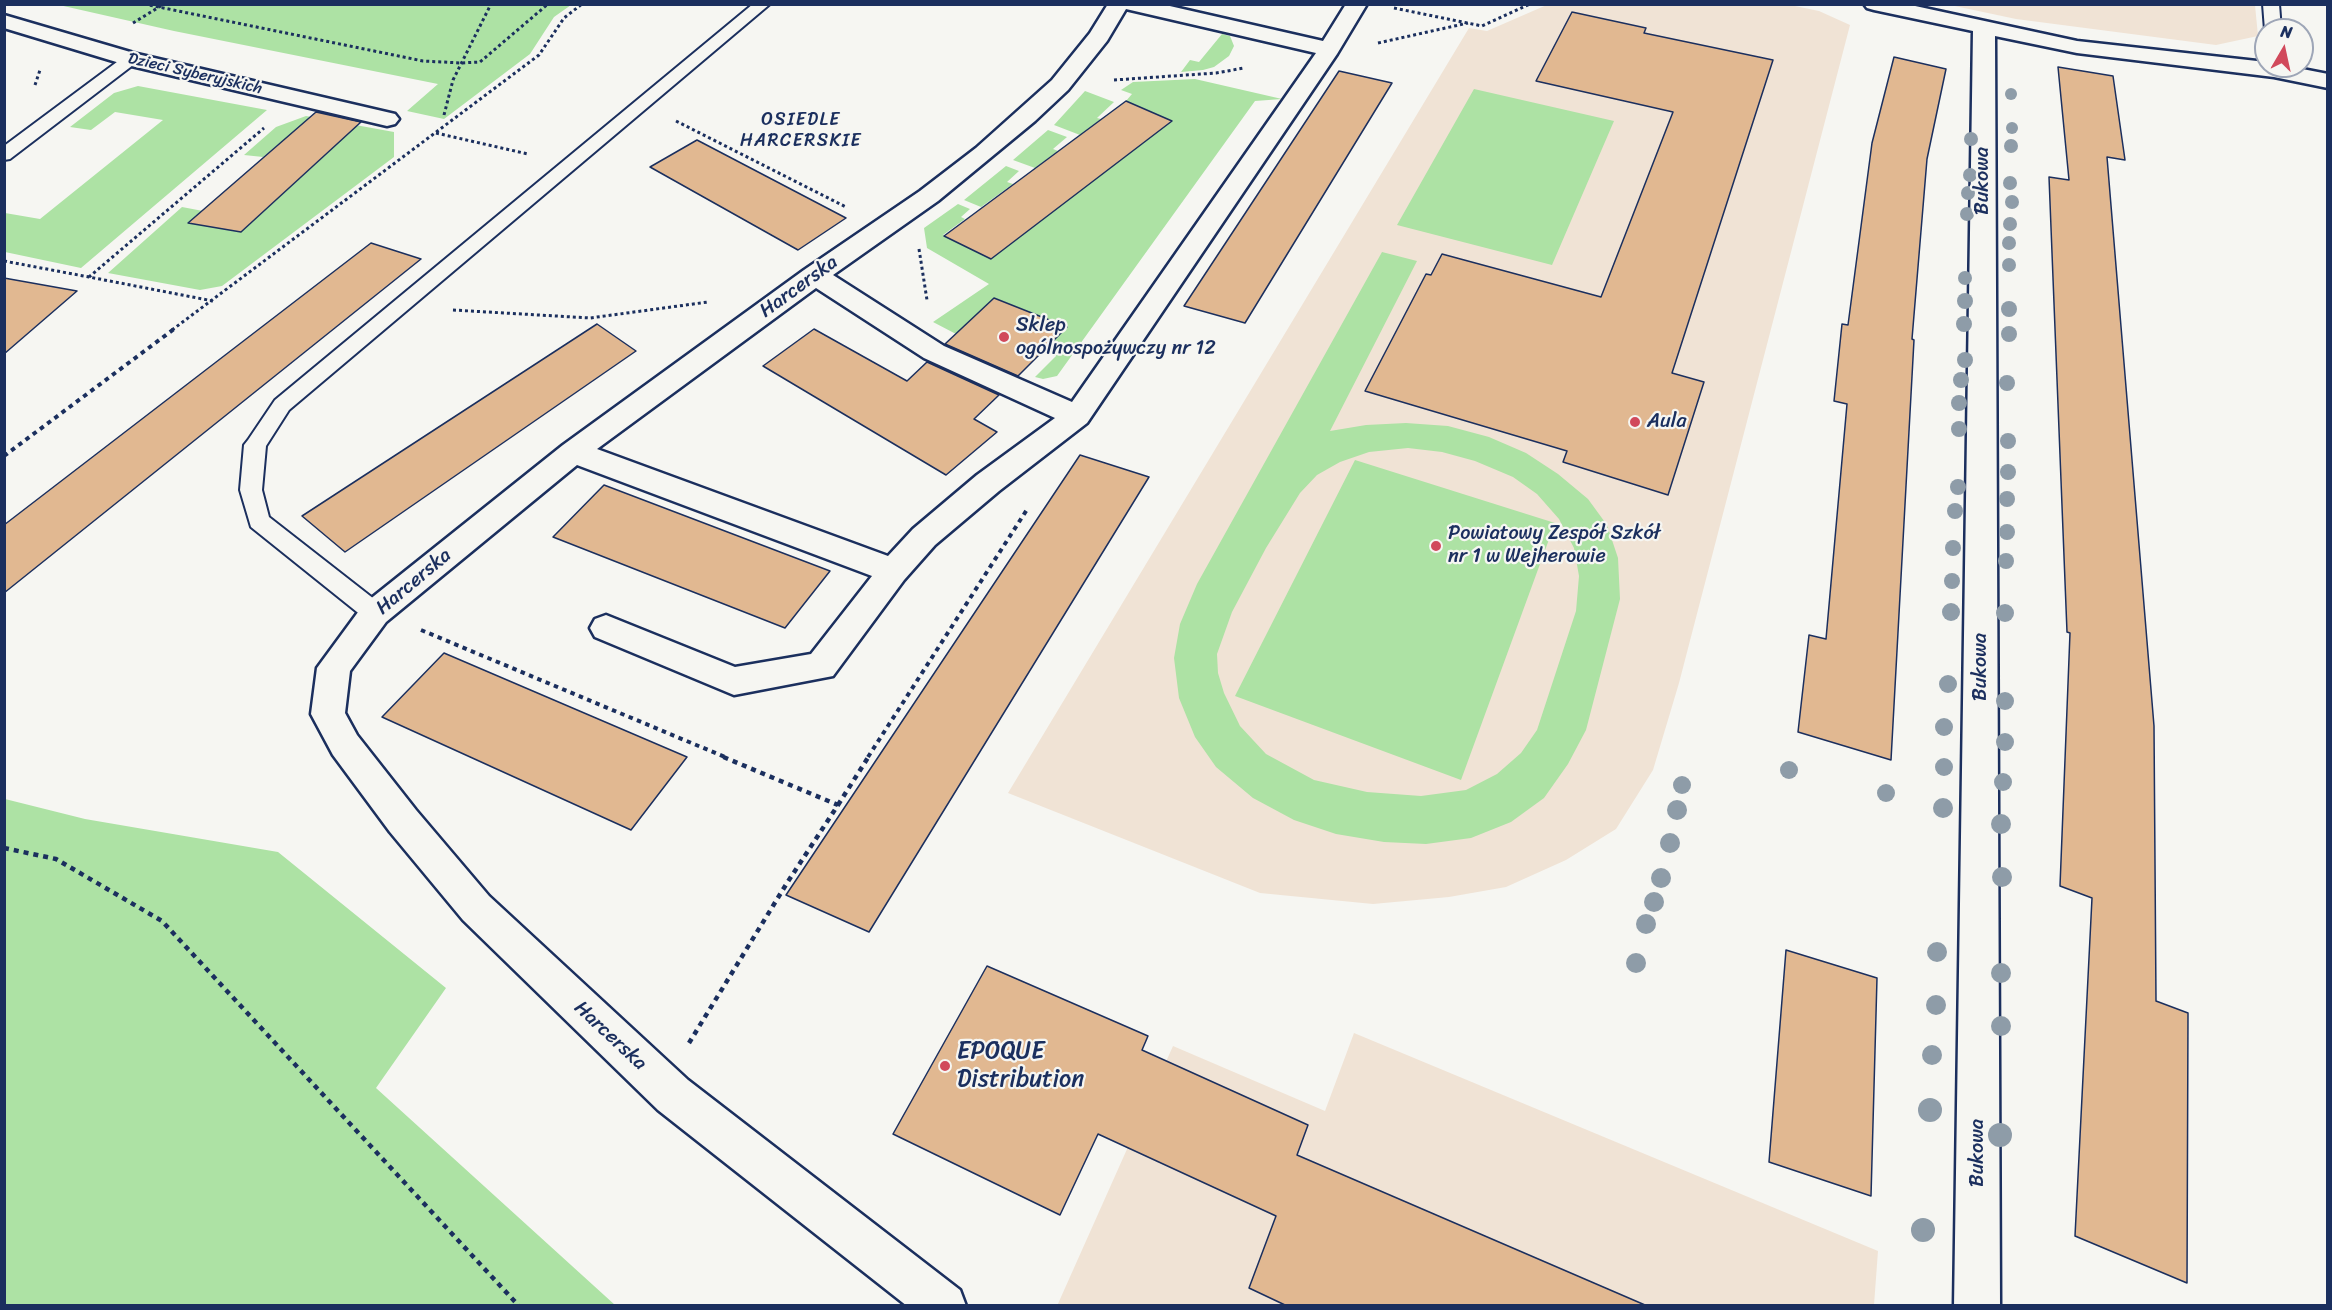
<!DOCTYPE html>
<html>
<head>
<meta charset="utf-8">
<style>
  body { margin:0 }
  #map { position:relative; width:2332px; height:1310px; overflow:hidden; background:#f6f6f2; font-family:Sriracha,sans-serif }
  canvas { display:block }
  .frame { position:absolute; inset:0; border:6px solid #1b2f5e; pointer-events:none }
  .north { position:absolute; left:2254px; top:18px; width:60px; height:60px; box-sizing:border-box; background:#f6f6f2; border:2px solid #9ea6b7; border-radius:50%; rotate:9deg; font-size:16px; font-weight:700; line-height:24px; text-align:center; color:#1b2f5e }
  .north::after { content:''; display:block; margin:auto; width:21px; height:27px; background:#d1495b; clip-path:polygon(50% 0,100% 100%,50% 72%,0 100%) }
</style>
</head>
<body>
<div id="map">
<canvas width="2332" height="1310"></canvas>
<div class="frame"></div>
<div class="north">N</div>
</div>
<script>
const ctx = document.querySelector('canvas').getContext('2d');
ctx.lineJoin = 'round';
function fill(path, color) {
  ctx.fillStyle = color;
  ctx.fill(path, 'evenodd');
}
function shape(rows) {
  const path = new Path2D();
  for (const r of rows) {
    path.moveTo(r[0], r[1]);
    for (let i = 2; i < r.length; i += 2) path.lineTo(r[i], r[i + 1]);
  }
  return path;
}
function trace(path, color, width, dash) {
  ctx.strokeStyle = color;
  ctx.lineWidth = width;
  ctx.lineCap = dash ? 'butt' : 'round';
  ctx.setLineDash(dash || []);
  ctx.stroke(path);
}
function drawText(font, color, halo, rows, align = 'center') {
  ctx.font = font + ' Sriracha,sans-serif';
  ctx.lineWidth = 4.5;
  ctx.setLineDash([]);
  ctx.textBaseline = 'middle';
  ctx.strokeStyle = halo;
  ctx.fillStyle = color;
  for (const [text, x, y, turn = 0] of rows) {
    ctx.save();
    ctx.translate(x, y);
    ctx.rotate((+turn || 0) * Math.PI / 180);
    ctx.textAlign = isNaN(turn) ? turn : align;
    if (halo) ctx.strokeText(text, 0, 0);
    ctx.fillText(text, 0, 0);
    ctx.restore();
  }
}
fill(shape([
  [1549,4,1790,5,1819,11,1850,25,1679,683,1653,770,1616,829,1566,860,1506,887,1449,897,1373,904,1260,893,1008,793,1469,28,1487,31],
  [1950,5,2255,5,2258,36,2216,45,2016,19],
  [1354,1033,1878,1251,1874,1305,1057,1306,1173,1046,1325,1111]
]), '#f0e3d5');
fill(shape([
  [59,5,571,5,554,17,530,54,444,119,407,111,438,84,174,31],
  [1222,34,1230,36,1234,46,1229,56,1214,67,1203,70,1181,72,1190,60,1199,62],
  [1195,79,1282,99,1255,101,1057,376,1043,379,1035,377,1056,356,1044,349,1066,327,995,298,956,334,933,322,989,284,927,248,924,228,958,204,970,209,961,217,965,219,943,235,991,258,1132,94,1121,90,1133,82],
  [138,86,267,110,81,268,5,252,5,213,40,219,163,120,115,112,91,130,70,127,114,93],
  [1474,89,1614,121,1552,265,1397,225],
  [1085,91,1114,102,1097,118,1101,119,1080,135,1054,125],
  [306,116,394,132,394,157,222,286,200,290,108,273,182,207,203,211,189,223,241,232,331,150,281,142,263,157,244,155,276,127],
  [1048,130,1067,137,1053,149,1058,151,1035,168,1013,160],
  [1006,166,1019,171,1007,182,1013,184,981,207,964,200],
  [1382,252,1417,261,1330,431,1366,425,1406,423,1448,426,1489,437,1526,453,1558,474,1588,499,1607,525,1618,558,1620,599,1586,730,1568,764,1544,798,1511,822,1471,838,1426,844,1384,842,1336,834,1294,820,1253,798,1216,767,1195,737,1179,698,1174,658,1180,624,1197,584],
  [1408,448,1442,452,1475,461,1513,477,1537,494,1559,519,1574,548,1579,576,1576,611,1537,730,1521,753,1497,774,1466,790,1421,796,1367,792,1314,780,1266,754,1240,726,1224,693,1218,673,1217,654,1232,612,1266,548,1300,493,1317,475,1340,462,1369,452],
  [1355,460,1555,523,1461,780,1235,696],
  [5,799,85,819,278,852,446,988,376,1088,615,1305,5,1305]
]), '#ade2a4');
const building = shape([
  [1572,12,1646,28,1644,33,1773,60,1672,373,1704,382,1668,495,1563,462,1567,451,1365,391,1426,274,1431,275,1442,254,1601,297,1673,112,1536,81,1572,12],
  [1894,57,1946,69,1927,159,1912,339,1914,340,1891,760,1798,732,1809,635,1826,639,1847,404,1834,401,1842,324,1848,325,1872,143,1894,57],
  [2058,67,2113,76,2125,160,2107,157,2154,726,2156,1001,2188,1013,2187,1283,2075,1236,2092,898,2060,886,2070,633,2067,632,2049,177,2069,180,2058,67],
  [1339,71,1392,83,1245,323,1184,306,1339,71],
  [1126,101,1172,121,991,259,944,236,1126,101],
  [316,112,361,122,241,232,188,223,316,112],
  [697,140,846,218,798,250,650,167,697,140],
  [371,243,421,259,4,593,4,525,371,243],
  [4,278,77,291,4,354,4,278],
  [994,298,1067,327,1018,376,945,344,994,298],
  [597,324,636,351,345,552,302,516,597,324],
  [814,329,907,381,927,362,999,395,974,419,997,432,946,475,763,366,814,329],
  [1080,455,1149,477,869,932,786,895,1080,455],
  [604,485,830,571,785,628,553,537,604,485],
  [444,653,687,757,631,830,382,717,444,653],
  [1786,950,1877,978,1871,1196,1769,1162,1786,950],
  [987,966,1148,1036,1142,1050,1308,1125,1297,1155,1645,1305,1285,1305,1249,1288,1276,1216,1098,1134,1060,1215,893,1134,987,966]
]);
fill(building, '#e1b891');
trace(building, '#1b2f5e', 1.5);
const lane = shape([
  [753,4,770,4,289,410,266,446,262,490,269,517,383,606,387,613,383,620,375,622,367,620,251,527,240,490,244,445,248,440,275,400,753,4],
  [2263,4,2279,4,2281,30,2265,30,2263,4],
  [131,54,137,56,139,59,137,62,10,159,4,160,4,146,125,56,131,54]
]);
const street = shape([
  [1108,4,1161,4,1323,41,1346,4,1367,4,1337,54,1087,423,999,491,935,545,904,580,833,676,734,695,595,637,590,628,595,619,606,615,735,667,811,654,872,576,577,465,386,622,350,671,345,713,357,735,416,810,489,896,688,1080,960,1290,966,1306,907,1306,658,1110,463,920,390,832,333,755,311,714,317,668,364,604,563,445,804,270,920,191,976,148,1052,80,1090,33,1108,4],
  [1126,9,1316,53,1072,402,944,346,833,275,938,201,1035,121,1068,90,1107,41,1126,9],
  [816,288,924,358,1055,418,977,475,913,529,888,556,597,449,816,288],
  [1864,4,1906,4,2077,41,2266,62,2266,66,2287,66,2328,74,2328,88,2274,77,2077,53,1995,36,2000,1306,1954,1306,1973,31,1874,10,1867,8,1864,4],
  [4,15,137,54,395,114,399,119,395,124,387,126,123,64,4,28,4,15]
]);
trace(lane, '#1b2f5e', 4);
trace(street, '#1b2f5e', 5);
trace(shape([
  [144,4,423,61,461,63,480,62,548,4],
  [1394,8,1482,26,1530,4],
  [133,23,164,4],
  [1378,43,1468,23],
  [1114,80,1216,73,1244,68],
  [35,85,40,70],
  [444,115,453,80,491,4],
  [676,121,846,207],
  [436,133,528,154],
  [919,249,927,300],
  [4,261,89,277],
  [213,301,89,277,264,128],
  [453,310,590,318,708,302],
  [172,330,539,55,564,18,582,4]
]), '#1b2f5e', 3, [3, 3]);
trace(shape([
  [4,456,174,329],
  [421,630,725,757],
  [868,757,1028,508]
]), '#1b2f5e', 4, [4.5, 4.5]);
trace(shape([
  [838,805,869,756],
  [4,848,56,859,162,921,519,1306],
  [689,1043,787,883,838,805,721,756]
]), '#1b2f5e', 4.5, [5, 5]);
fill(lane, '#f6f6f2');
fill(street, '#f6f6f2');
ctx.fillStyle = '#8e9ca8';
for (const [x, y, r] of [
  [2011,94,6],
  [2012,128,6],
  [1971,139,7],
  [2011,146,7],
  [1970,175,7],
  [2010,183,7],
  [1968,193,7],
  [2012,202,7],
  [1967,214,7],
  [2010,224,7],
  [2009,243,7],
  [2009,265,7],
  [1965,278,7],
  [1965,301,8],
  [2009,309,8],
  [1964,324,8],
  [2009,334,8],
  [1965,360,8],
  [1961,380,8],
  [2007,383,8],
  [1959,403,8],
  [1959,429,8],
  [2008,441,8],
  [2008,472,8],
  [1958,487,8],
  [2007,499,8],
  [1955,511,8],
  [2007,532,8],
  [1953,548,8],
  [2006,561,8],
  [1952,581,8],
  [1951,612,9],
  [2005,613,9],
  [1948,684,9],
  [2005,701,9],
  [1944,727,9],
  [2005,742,9],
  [1944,767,9],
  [1789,770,9],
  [2003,782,9],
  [1682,785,9],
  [1886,793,9],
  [1943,808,10],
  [1677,810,10],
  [2001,824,10],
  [1670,843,10],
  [2002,877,10],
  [1661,878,10],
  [1654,902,10],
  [1646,924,10],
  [1937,952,10],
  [1636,963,10],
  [2001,973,10],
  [1936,1005,10],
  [2001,1026,10],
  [1932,1055,10],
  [1930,1110,12],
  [2000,1135,12],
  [1923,1230,12]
]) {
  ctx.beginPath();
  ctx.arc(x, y, r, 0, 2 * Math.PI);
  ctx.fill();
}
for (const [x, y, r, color] of [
  [1004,337,6,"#d1495b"],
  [1635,422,6,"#d1495b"],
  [1436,546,6,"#d1495b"],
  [945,1066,6,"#d1495b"]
]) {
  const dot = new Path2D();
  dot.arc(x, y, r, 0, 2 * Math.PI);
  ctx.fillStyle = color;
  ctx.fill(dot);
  trace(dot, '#f6f6f2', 2);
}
drawText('16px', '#1b2f5e', '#f6f6f2', [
  ["Dzieci Syberyjskich",195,74,13]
]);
ctx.letterSpacing = '1.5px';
drawText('18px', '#1b2f5e', '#f6f6f2', [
  ["OSIEDLE",801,120],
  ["HARCERSKIE",801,141]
]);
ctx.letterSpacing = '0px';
drawText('20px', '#1b2f5e', '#f6f6f2', [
  ["Bukowa",1983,181,-90],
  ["Harcerska",799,287,-36],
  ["Harcerska",414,582,-40],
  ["Bukowa",1981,667,-90],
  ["Harcerska",610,1036,43],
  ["Bukowa",1978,1153,-90]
]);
drawText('20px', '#1b2f5e', '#f6f6f2', [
  ["Sklep",1016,326],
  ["ogólnospożywczy nr 12",1016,349],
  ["Aula",1647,422],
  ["Powiatowy Zespół Szkół",1448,534],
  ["nr 1 w Wejherowie",1448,557]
], 'left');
drawText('24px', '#1b2f5e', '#f6f6f2', [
  ["EPOQUE",957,1052],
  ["Distribution",957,1080]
], 'left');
</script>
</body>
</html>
